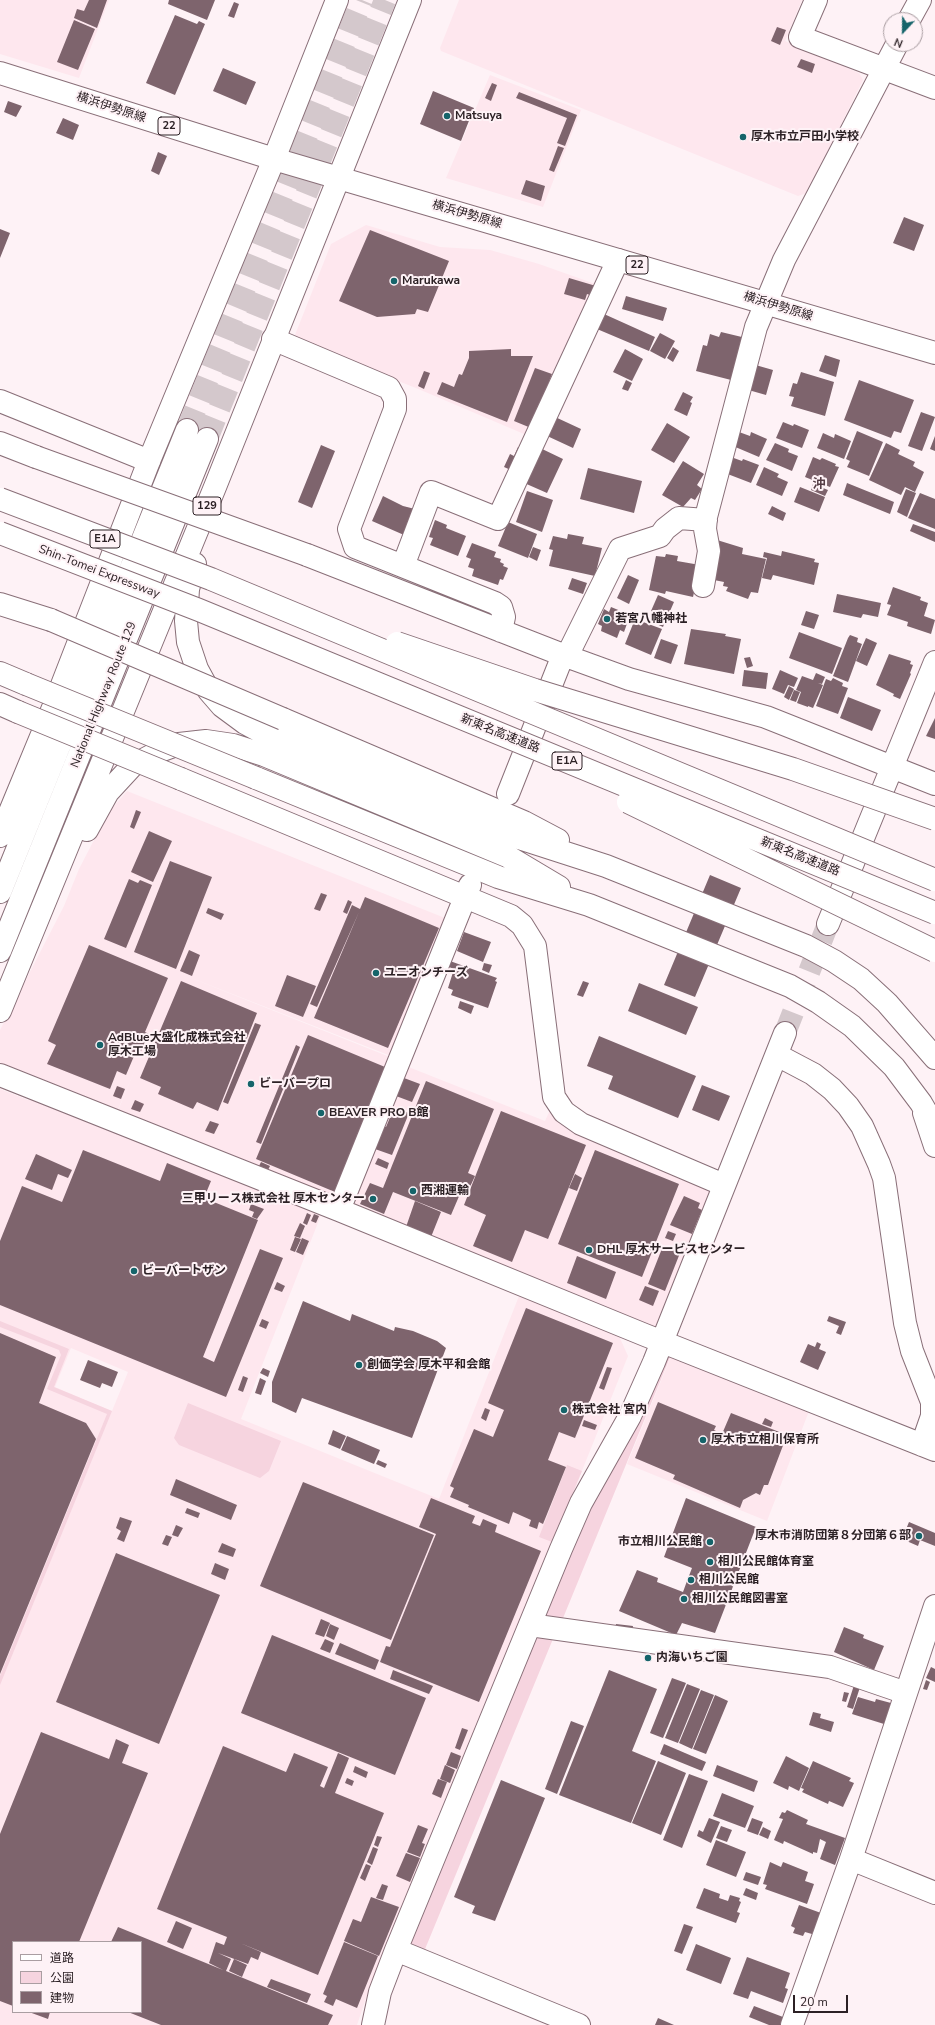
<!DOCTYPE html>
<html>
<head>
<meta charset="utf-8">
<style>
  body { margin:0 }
  #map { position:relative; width:935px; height:2025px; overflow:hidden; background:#fef2f6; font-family:"Nunito Sans","Noto Sans JP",sans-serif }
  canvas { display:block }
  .legend { position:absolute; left:12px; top:1941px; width:130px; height:72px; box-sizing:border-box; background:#fef2f6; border:1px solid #aa9ea2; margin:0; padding:5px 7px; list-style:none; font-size:12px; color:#2c2125 }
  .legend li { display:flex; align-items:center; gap:8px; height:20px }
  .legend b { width:20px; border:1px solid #aa9ea2 }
  .north { position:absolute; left:883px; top:12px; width:40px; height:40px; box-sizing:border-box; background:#fef2f6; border:1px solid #aa9ea2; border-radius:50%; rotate:202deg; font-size:11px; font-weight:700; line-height:16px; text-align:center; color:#2c2125 }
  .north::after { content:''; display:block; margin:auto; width:14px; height:18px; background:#15646a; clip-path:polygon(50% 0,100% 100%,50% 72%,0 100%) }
  .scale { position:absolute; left:793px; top:1995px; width:55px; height:18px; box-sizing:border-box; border:2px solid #2c2125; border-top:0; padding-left:5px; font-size:12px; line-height:14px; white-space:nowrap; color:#2c2125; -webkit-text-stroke:3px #fef2f6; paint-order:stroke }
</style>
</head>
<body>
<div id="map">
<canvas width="935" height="2025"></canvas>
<ul class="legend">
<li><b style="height:5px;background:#fff"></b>道路</li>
<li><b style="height:11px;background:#f6d4df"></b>公園</li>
<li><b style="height:11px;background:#7e646d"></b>建物</li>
</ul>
<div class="north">N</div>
<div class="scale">20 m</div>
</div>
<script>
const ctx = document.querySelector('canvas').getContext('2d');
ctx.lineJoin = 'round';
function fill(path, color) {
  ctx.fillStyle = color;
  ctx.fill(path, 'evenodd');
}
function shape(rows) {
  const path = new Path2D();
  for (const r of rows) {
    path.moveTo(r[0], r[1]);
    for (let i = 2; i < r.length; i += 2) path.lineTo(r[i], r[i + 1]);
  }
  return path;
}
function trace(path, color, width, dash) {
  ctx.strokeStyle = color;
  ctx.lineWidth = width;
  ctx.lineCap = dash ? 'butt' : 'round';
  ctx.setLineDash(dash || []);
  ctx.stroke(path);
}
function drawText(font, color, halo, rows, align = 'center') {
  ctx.font = font + ' "Nunito Sans","Noto Sans JP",sans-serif';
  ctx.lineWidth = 4;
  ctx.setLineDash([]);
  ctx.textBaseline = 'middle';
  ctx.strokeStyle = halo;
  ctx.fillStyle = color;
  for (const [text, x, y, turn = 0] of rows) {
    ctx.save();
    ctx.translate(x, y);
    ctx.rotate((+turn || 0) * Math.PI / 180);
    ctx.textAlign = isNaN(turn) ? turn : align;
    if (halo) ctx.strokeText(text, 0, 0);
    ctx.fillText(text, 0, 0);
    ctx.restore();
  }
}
fill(shape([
  [0,0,109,0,79,78,0,54],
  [459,0,802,0,785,41,859,73,863,80,807,193,798,196,441,51,440,48],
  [490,75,581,110,543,207,446,178],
  [366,225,440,247,490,250,539,264,601,286,531,437,416,388,293,340,331,244],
  [127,791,445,918,396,1058,176,972,395,1059,332,1199,117,1113,136,1067,117,1112,6,1068,0,1062,0,1030,64,906,79,869,108,813],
  [406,1066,545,1121,551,1108,712,1188,657,1328,652,1330,356,1210,354,1200],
  [0,1089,28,1100,32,1099,321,1215,241,1419,439,1499,519,1296,619,1336,628,1356,535,1588,520,1621,370,1986,357,2025,0,2025],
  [71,1348,128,1372,112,1411,55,1387],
  [13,1942,141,1942,141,2012,13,2012],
  [672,1354,809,1411,767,1521,627,1464]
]), '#fee7ee');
fill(shape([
  [0,1321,69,1349,54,1387,112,1411,0,1685,0,1676,107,1414,47,1389,61,1355,59,1350,0,1327],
  [673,1350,561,1623,542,1617,594,1491,666,1351],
  [188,1403,281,1441,269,1471,260,1478,179,1445,174,1438],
  [567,1465,582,1471,552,1542,539,1537],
  [537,1630,555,1634,423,1954,414,1950,410,1944]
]), '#f6d4df');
fill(shape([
  [89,0,107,0,97,28,74,18,77,9,84,11],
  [169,0,215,0,207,20,168,4],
  [234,2,239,4,234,18,228,16],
  [175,15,197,24,199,21,205,24,175,95,146,83],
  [74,20,95,29,78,70,57,62],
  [777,27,786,30,780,45,771,41],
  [801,59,815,64,812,73,797,67],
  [223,68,256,82,246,105,213,91],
  [492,83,497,85,491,101,485,98],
  [433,91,474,108,461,141,420,124],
  [519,92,577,115,565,146,557,143,567,118,516,98],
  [8,101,22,106,16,117,4,112],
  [63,118,79,125,73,140,56,133],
  [558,146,564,148,554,172,549,170],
  [158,152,167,156,159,175,151,171],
  [526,180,545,186,541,201,521,194],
  [904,217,924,225,914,251,893,243],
  [0,229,10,233,0,258],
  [370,230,449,261,428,312,417,309,415,314,377,317,339,301],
  [569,278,596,286,593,296,587,294,585,300,564,294],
  [626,296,667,308,663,321,622,309],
  [604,314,655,337,649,351,597,329],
  [721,332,746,338,735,381,696,371,703,345,707,346,710,334,719,337],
  [660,333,675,341,665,359,650,351],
  [673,347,679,351,673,362,667,358],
  [511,349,511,356,533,356,507,422,437,394,442,382,454,387,459,374,462,375,469,358,469,351],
  [625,349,643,359,632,381,613,372],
  [825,355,840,360,836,377,819,371],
  [752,364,773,370,766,395,745,389],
  [535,368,552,374,531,428,514,421],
  [424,371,430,373,424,389,418,386],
  [801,372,834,382,825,416,791,406,794,397,789,396,793,383,797,384],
  [626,380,632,383,628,391,622,389],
  [859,380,914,400,901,433,894,431,891,438,844,420],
  [683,392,693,397,690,402,692,403,687,416,674,410],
  [921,412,935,417,922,451,908,446],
  [553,416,581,429,573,448,545,435],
  [783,422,793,426,794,424,809,430,802,448,776,438],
  [667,423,690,437,674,463,651,450],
  [857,431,883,442,869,476,847,467,850,461,846,459],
  [739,432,750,436,751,432,767,439,759,457,733,446],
  [823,433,834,438,835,434,851,441,844,459,817,448],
  [935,436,935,451,930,449],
  [775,443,789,449,788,452,798,456,792,471,766,460],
  [886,443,900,450,898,454,915,462,913,466,924,472,915,492,905,487,901,495,869,480],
  [321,445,335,451,312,508,298,502],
  [518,447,522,450,513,471,504,467,510,454,514,456],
  [538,447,563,459,547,493,522,482],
  [731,457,742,461,743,459,759,465,751,483,725,473],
  [813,457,820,460,822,458,836,464,835,466,839,467,830,487,805,477],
  [683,461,704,474,697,485,702,489,695,500,691,498,683,507,662,495],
  [764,467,779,474,777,477,788,482,782,496,756,485],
  [588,468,642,481,634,513,580,499],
  [847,483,894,502,890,514,843,495],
  [813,484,828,490,825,496,811,490],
  [800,487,825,497,819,512,794,502],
  [906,489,916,493,907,517,897,512],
  [527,491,553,500,542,532,516,522],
  [920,493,935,499,935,529,908,518],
  [383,496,403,506,415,509,404,535,372,521],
  [772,506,786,513,783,521,768,514],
  [435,520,447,525,446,528,466,536,458,556,430,545,433,538,429,537],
  [508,522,537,534,528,558,498,546],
  [913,524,935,532,935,542,910,531],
  [568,534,584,537,582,544,602,548,595,576,549,566,553,550,549,549,553,536,567,539],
  [717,540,743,548,742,554,766,559,758,593,751,592,748,599,726,591,728,587,723,586,724,582,714,580],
  [472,543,496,552,494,557,501,559,500,562,504,564,503,566,508,568,503,580,500,579,498,585,472,576,474,569,468,567,471,559,466,557],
  [533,547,541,550,537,561,529,557],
  [782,551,815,559,814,562,819,563,814,585,773,575,771,580,762,578,767,558,763,557,764,552,781,556],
  [666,554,678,556,677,561,700,565,693,597,666,591,665,594,649,590,656,556,665,557],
  [628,575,639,580,629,604,617,598],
  [572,578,587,583,583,594,568,589],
  [893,587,921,597,920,600,928,603,924,616,935,620,931,634,907,626,908,622,887,615,891,605,887,604],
  [837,594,881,603,878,617,863,614,861,618,833,612],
  [658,595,674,602,667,618,651,611],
  [611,607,628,614,625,620,628,621,624,632,620,630,617,638,601,631,602,626,598,624,604,609,609,612],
  [806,611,819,615,814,629,801,625],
  [653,614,666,619,663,627,650,621],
  [635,619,662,629,651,655,625,644],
  [691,629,726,634,725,636,741,639,734,674,684,664],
  [799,632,842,648,832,674,789,658],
  [850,635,858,638,857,642,862,644,848,682,833,676,848,638],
  [866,638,877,643,867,666,856,661],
  [661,639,678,645,671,664,654,658],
  [889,654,911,661,910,664,913,665,910,673,911,674,900,699,893,696,894,694,876,685],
  [750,657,753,666,747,668,744,658],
  [744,670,768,673,766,689,742,686],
  [780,670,798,678,794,687,788,685,784,694,772,689],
  [816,673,825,677,822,684,818,683,823,685,813,708,808,706,808,707,797,703,801,692,796,690,802,676,813,680],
  [833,678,843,683,842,686,848,688,838,714,816,706,826,679,831,681],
  [789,686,794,689,789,700,784,697],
  [794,690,800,692,796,702,790,700],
  [848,697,881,710,872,731,840,718],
  [935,718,935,739,926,736],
  [136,810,141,812,134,829,130,827],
  [149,831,172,841,153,882,131,872],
  [170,861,212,877,176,969,134,952],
  [710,875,741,888,695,997,664,985],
  [129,879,138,883,140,880,152,885,126,948,104,939],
  [321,893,327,895,320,911,314,909],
  [365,897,439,928,388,1048,314,1018,359,912,317,1007,310,1004,352,905,360,909],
  [348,900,352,902,347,914,343,912],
  [208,908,224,914,221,920,206,913],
  [464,932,491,942,483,962,457,951],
  [89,945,168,978,145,1032,149,1034,141,1051,137,1049,126,1075,117,1071,110,1089,47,1064,56,1045,48,1041],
  [189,950,200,955,192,976,180,971],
  [450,961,497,978,495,981,497,982,488,1008,451,995,453,990,448,988,454,969,449,967],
  [484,963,492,965,489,973,482,970],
  [287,975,316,986,303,1017,275,1006],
  [181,981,257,1013,218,1111,197,1102,193,1109,158,1094,161,1087,140,1078],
  [583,981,589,983,583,997,577,995],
  [639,983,698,1007,686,1035,628,1011],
  [460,1001,474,1006,471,1014,458,1008],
  [255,1023,261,1025,228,1104,223,1102],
  [308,1035,385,1067,335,1192,256,1159],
  [599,1036,696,1076,678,1118,608,1089,613,1076,587,1066],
  [296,1045,300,1047,261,1144,256,1142],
  [404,1078,420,1084,412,1102,396,1096],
  [426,1081,494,1109,468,1173,475,1176,469,1189,463,1187,451,1215,388,1190,393,1192,384,1214,360,1204,370,1183,383,1188],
  [702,1085,730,1096,719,1121,692,1110],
  [117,1086,125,1089,121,1099,113,1096],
  [135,1100,144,1104,140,1112,131,1109],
  [394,1108,409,1113,392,1155,375,1149,384,1126,386,1127],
  [501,1111,586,1145,548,1239,525,1230,512,1262,473,1246,486,1215,464,1205],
  [210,1121,219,1124,214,1134,205,1131],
  [83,1150,160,1181,167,1163,211,1181,204,1198,258,1220,203,1357,214,1362,260,1249,283,1258,226,1397,0,1305,0,1241,22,1186,62,1202],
  [595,1150,679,1184,642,1277,558,1244],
  [36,1154,72,1170,68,1178,58,1174,52,1190,25,1179],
  [378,1158,389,1163,387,1169,375,1164],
  [261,1162,270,1166,268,1170,259,1166],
  [575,1174,582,1178,577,1191,569,1188],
  [684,1196,700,1203,698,1208,702,1210,692,1234,670,1225],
  [415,1201,441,1212,431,1237,406,1227],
  [251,1204,264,1209,257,1219,252,1217,254,1212,249,1210],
  [307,1213,311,1215,307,1225,303,1223],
  [314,1214,319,1216,316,1223,311,1221],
  [300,1223,305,1226,300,1238,294,1236],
  [668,1231,676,1234,673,1241,665,1238],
  [295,1237,301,1239,295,1252,290,1250],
  [302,1238,309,1241,303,1255,296,1252],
  [663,1246,680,1253,665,1291,648,1284],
  [577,1256,616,1272,606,1299,567,1283],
  [277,1282,285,1286,282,1292,274,1289],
  [645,1286,659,1291,653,1306,639,1300],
  [303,1301,350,1321,352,1314,394,1331,395,1327,413,1331,437,1341,446,1348,412,1438,302,1398,296,1413,272,1402,272,1382],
  [526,1308,613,1343,575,1438,559,1432,548,1460,566,1467,543,1524,539,1522,537,1529,529,1526,531,1520,513,1512,509,1524,468,1507,469,1505,450,1497,454,1488,450,1486,474,1429,493,1437,504,1410,488,1403],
  [829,1316,846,1322,841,1335,836,1333,839,1326,827,1321],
  [262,1319,269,1322,266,1329,259,1326],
  [0,1333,56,1357,39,1403,86,1423,96,1439,0,1674],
  [817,1342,821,1344,819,1349,826,1352,818,1370,800,1362,808,1344,815,1347],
  [88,1360,118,1372,112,1387,102,1383,100,1388,80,1380],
  [607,1367,612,1368,604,1390,599,1388],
  [263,1368,270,1371,268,1377,260,1373],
  [243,1376,248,1378,243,1392,238,1390],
  [260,1378,266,1381,261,1395,255,1393],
  [658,1402,716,1426,714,1430,722,1434,731,1413,787,1435,768,1485,764,1485,760,1495,756,1493,743,1500,740,1508,673,1479,675,1475,635,1458],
  [485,1408,490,1410,486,1421,481,1418],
  [765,1418,773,1422,771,1427,762,1424],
  [584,1420,597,1425,595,1430,582,1426],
  [333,1430,346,1436,340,1449,328,1444],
  [347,1436,380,1450,374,1464,341,1450],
  [378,1460,387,1464,385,1468,376,1464],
  [176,1479,237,1505,231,1520,170,1495],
  [303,1482,434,1535,391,1640,260,1586],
  [431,1498,475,1516,472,1523,480,1526,483,1519,497,1525,495,1532,541,1551,479,1702,380,1662,386,1646,390,1647,436,1534,419,1527],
  [686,1498,756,1527,715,1633,682,1623,676,1635,619,1611,637,1570,658,1578,657,1582,683,1592,687,1581,693,1584,687,1581,692,1568,664,1557],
  [187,1508,200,1513,198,1518,185,1513],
  [120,1517,132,1521,124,1542,117,1539,121,1531,116,1528],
  [909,1522,935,1533,935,1546,920,1540,918,1546,902,1539],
  [176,1525,183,1528,178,1537,172,1535],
  [166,1535,172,1537,168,1546,162,1544],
  [222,1543,236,1549,233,1557,218,1552],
  [116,1553,220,1595,159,1744,56,1702],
  [215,1563,229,1569,225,1580,211,1574],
  [321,1619,330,1623,324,1637,315,1634],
  [330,1624,339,1628,334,1640,326,1636],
  [616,1624,633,1626,632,1632,615,1630],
  [844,1627,864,1635,863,1638,884,1646,874,1670,834,1652],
  [272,1635,426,1698,395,1775,241,1713],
  [325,1639,334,1643,330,1653,320,1649],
  [340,1643,379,1660,375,1670,335,1654],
  [931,1667,935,1669,935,1682,926,1678],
  [393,1670,433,1686,429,1694,390,1679],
  [609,1670,657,1689,632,1751,656,1761,631,1823,559,1795],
  [672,1678,686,1683,663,1738,650,1733],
  [926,1680,930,1682,927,1690,923,1689],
  [855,1682,861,1684,853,1709,847,1707],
  [687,1684,700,1689,678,1743,665,1738],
  [701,1690,714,1695,692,1749,679,1743],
  [844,1692,849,1693,846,1702,842,1701],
  [715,1695,728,1701,706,1754,693,1749],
  [858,1697,875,1702,876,1699,891,1703,884,1724,852,1714],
  [813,1712,821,1714,820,1718,834,1722,831,1732,809,1725],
  [571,1721,584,1726,557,1794,545,1789],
  [462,1728,468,1730,460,1750,455,1748],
  [41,1732,109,1759,116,1739,129,1745,122,1763,148,1773,79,1942,13,1942,13,2006,0,2001,0,1834],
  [664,1744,706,1762,702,1771,660,1754],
  [223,1746,286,1772,294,1753,328,1767,320,1786,324,1788,338,1753,349,1758,335,1793,384,1813,318,1975,240,1943,261,1952,258,1960,251,1957,248,1964,218,1953,231,1959,226,1971,333,2015,328,2025,161,2025,128,2012,141,2012,141,1942,111,1942,118,1927,223,1970,209,1963,216,1942,224,1945,227,1937,157,1909],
  [451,1752,461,1756,457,1769,446,1765],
  [786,1756,809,1768,799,1791,789,1786,788,1790,773,1783],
  [658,1761,686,1773,661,1835,632,1823],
  [813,1761,851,1778,849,1781,854,1783,843,1807,829,1801,828,1804,802,1792,804,1789,801,1788],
  [445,1765,455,1770,450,1783,440,1779],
  [717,1765,758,1781,754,1792,713,1776],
  [355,1766,368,1772,366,1778,353,1772],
  [689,1774,708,1781,682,1848,663,1840],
  [347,1778,354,1781,352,1786,345,1783],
  [438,1779,447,1782,441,1798,432,1794],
  [501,1780,545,1798,495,1921,472,1913,475,1906,454,1897],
  [722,1793,754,1806,745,1828,713,1816],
  [787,1810,808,1820,806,1824,845,1838,835,1865,820,1859,826,1842,820,1839,817,1853,813,1852,813,1854,784,1841,783,1844,774,1840,783,1819,779,1818,782,1812,785,1813],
  [709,1818,720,1822,711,1843,697,1836,699,1830,703,1832],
  [752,1818,763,1822,758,1835,747,1831],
  [418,1825,428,1829,422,1843,425,1844,420,1857,407,1852],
  [721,1826,732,1830,727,1842,716,1838],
  [763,1827,771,1831,768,1839,759,1835],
  [377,1836,382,1837,378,1847,374,1845],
  [716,1840,746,1852,736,1877,706,1865],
  [373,1847,378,1849,372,1865,367,1862],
  [406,1853,420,1858,410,1882,396,1876],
  [770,1862,781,1867,783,1862,808,1872,805,1881,814,1884,807,1904,765,1889,767,1885,763,1884],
  [366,1864,371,1866,365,1881,360,1878],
  [746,1872,761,1877,758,1885,743,1880],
  [382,1884,388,1886,383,1900,376,1898],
  [704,1888,720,1894,719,1898,728,1901,730,1895,740,1898,739,1901,741,1902,737,1912,740,1913,736,1923,696,1908],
  [746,1888,758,1893,756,1900,743,1895],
  [371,1897,399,1907,379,1956,344,1941,353,1919,361,1922],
  [799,1905,821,1913,812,1934,805,1932,803,1936,793,1933,795,1928,791,1926],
  [176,1921,192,1928,183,1949,167,1942],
  [684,1924,693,1927,682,1954,674,1951],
  [344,1942,378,1956,357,2008,336,1999,333,2006,324,2002,327,1996,323,1994],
  [696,1944,731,1958,721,1984,686,1970],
  [747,1957,790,1973,785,1988,788,1989,783,2003,751,1991,748,1999,733,1994],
  [234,1959,247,1965,242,1977,229,1971],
  [271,1979,311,1994,307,2003,267,1987],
  [754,2006,783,2017,780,2025,769,2025,749,2017],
  [29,2012,50,2012,48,2019],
  [658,2018,674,2025,655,2025]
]), '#7e646d');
trace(shape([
  [785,1033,828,924]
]), '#d4c8cc', 22, [22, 11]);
trace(shape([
  [187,430,362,0],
  [207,439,385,0]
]), '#d4c8cc', 22, [22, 11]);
const minor = shape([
  [816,0,800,37,935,88],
  [909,20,920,0],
  [273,339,389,388,395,399,395,409,349,529,355,547,495,603,501,607,504,617,501,631],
  [0,401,149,461],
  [0,443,36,457],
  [307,555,563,655,629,679,766,717,935,784],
  [403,566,431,492,498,519,618,260],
  [703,586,709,551,705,529,706,517,756,327,784,260,897,44],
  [0,704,18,712],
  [181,779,511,916,522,925,535,946,554,1097,564,1112,581,1124,724,1185],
  [508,794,563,655,569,652,620,549,660,536,665,529,679,518,706,520],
  [828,924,935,662],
  [777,1055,813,1074,832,1089,848,1106,862,1126,879,1164,884,1178,905,1323,912,1351,932,1402,932,1416,922,1445],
  [0,1075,339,1210,645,1335,935,1450],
  [339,1210,470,885],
  [530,1625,830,1667,906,1693],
  [851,1859,935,1893],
  [396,1950,579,2025],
  [373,2025,380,1992,396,1950,561,1549,581,1503,630,1416,654,1362,785,1033],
  [792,2025,851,1859,935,1606]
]);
const major = shape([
  [0,73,274,159,935,353]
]);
const highway = shape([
  [195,564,188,589,186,621,188,642,197,669,209,691,222,706,245,723,271,737,513,836,606,866,806,946,834,961,861,979,887,1003,935,1058],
  [0,604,51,620],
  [0,673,26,684],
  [283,719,524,822,558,840],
  [256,778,498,877,589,905,790,986,818,1002,852,1026,894,1067,921,1103,935,1127],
  [87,830,108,792,132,766,160,751,179,744,206,741,233,745,264,755,507,856,559,887],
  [0,836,55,703,149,461,274,159,337,0],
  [0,892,187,430],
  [0,951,207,439],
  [0,1011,215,487,410,0],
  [924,1113,935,1146]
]);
trace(minor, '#896f78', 24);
trace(major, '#896f78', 24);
trace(highway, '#896f78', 24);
trace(minor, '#fff', 22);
trace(major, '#fff', 22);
trace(highway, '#fff', 22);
const minorBridge = shape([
  [36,457,307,555],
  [18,712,181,779]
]);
const highwayBridge = shape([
  [0,499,211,579,935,880],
  [0,533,199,610,935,913],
  [51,620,283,719],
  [397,643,535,690,793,769,935,819],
  [26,684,256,778],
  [628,802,935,951]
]);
trace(minorBridge, '#896f78', 24, []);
trace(highwayBridge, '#896f78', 24, []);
trace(minorBridge, '#fff', 22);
trace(highwayBridge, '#fff', 22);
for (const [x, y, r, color] of [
  [447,116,4,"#15646a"],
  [743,137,4,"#15646a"],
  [394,281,4,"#15646a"],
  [607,619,4,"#15646a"],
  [376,973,4,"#15646a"],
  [100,1045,4,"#15646a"],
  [251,1084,4,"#15646a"],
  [321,1113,4,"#15646a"],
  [413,1191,4,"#15646a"],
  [373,1199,4,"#15646a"],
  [589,1250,4,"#15646a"],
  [134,1271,4,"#15646a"],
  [359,1365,4,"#15646a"],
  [564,1410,4,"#15646a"],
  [703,1440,4,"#15646a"],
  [919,1536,4,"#15646a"],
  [710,1542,4,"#15646a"],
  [710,1562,4,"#15646a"],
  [691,1580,4,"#15646a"],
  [684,1599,4,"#15646a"],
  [648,1658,4,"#15646a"]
]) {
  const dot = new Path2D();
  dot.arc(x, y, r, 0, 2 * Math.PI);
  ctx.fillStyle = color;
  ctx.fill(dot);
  trace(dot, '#fef2f6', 1.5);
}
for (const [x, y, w] of [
  [169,126,22],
  [637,265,22],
  [207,506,28],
  [105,539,30],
  [567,761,30]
]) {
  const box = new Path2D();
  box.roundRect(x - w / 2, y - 9, w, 18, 3);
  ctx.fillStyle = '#fef2f6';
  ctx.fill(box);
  trace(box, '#2c2125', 1);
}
drawText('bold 11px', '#2c2125', null, [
  ["22",169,126],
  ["22",637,265],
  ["129",207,506],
  ["E1A",105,539],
  ["E1A",567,761]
]);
drawText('12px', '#2c2125', '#fef2f6', [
  ["横浜伊勢原線",111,108,18],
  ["横浜伊勢原線",467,215,16],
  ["横浜伊勢原線",778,307,17],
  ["Shin-Tomei Expressway",99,572,21],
  ["National Highway Route 129",104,695,-68],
  ["新東名高速道路",500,734,22],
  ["新東名高速道路",800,857,22]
]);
drawText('bold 12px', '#2c2125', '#fef2f6', [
  ["Matsuya",455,116],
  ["厚木市立戸田小学校",751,137],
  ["Marukawa",402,281],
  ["若宮八幡神社",615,619],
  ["ユニオンチーズ",384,973],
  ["AdBlue大盛化成株式会社",108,1038],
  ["厚木工場",108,1052],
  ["ビーバープロ",259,1084],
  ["BEAVER PRO B館",329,1113],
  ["西湘運輸",421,1191],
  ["三甲リース株式会社 厚木センター",365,1199,"right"],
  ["DHL 厚木サービスセンター",597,1250],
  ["ビーバートザン",142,1271],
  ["創価学会 厚木平和会館",367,1365],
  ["株式会社 宮内",572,1410],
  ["厚木市立相川保育所",711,1440],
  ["厚木市消防団第８分団第６部",911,1536,"right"],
  ["市立相川公民館",702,1542,"right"],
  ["相川公民館体育室",718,1562],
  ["相川公民館",699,1580],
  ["相川公民館図書室",692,1599],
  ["内海いちご園",656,1658]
], 'left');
drawText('bold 13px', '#553d45', '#fef2f6', [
  ["沖",819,485]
]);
</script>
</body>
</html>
